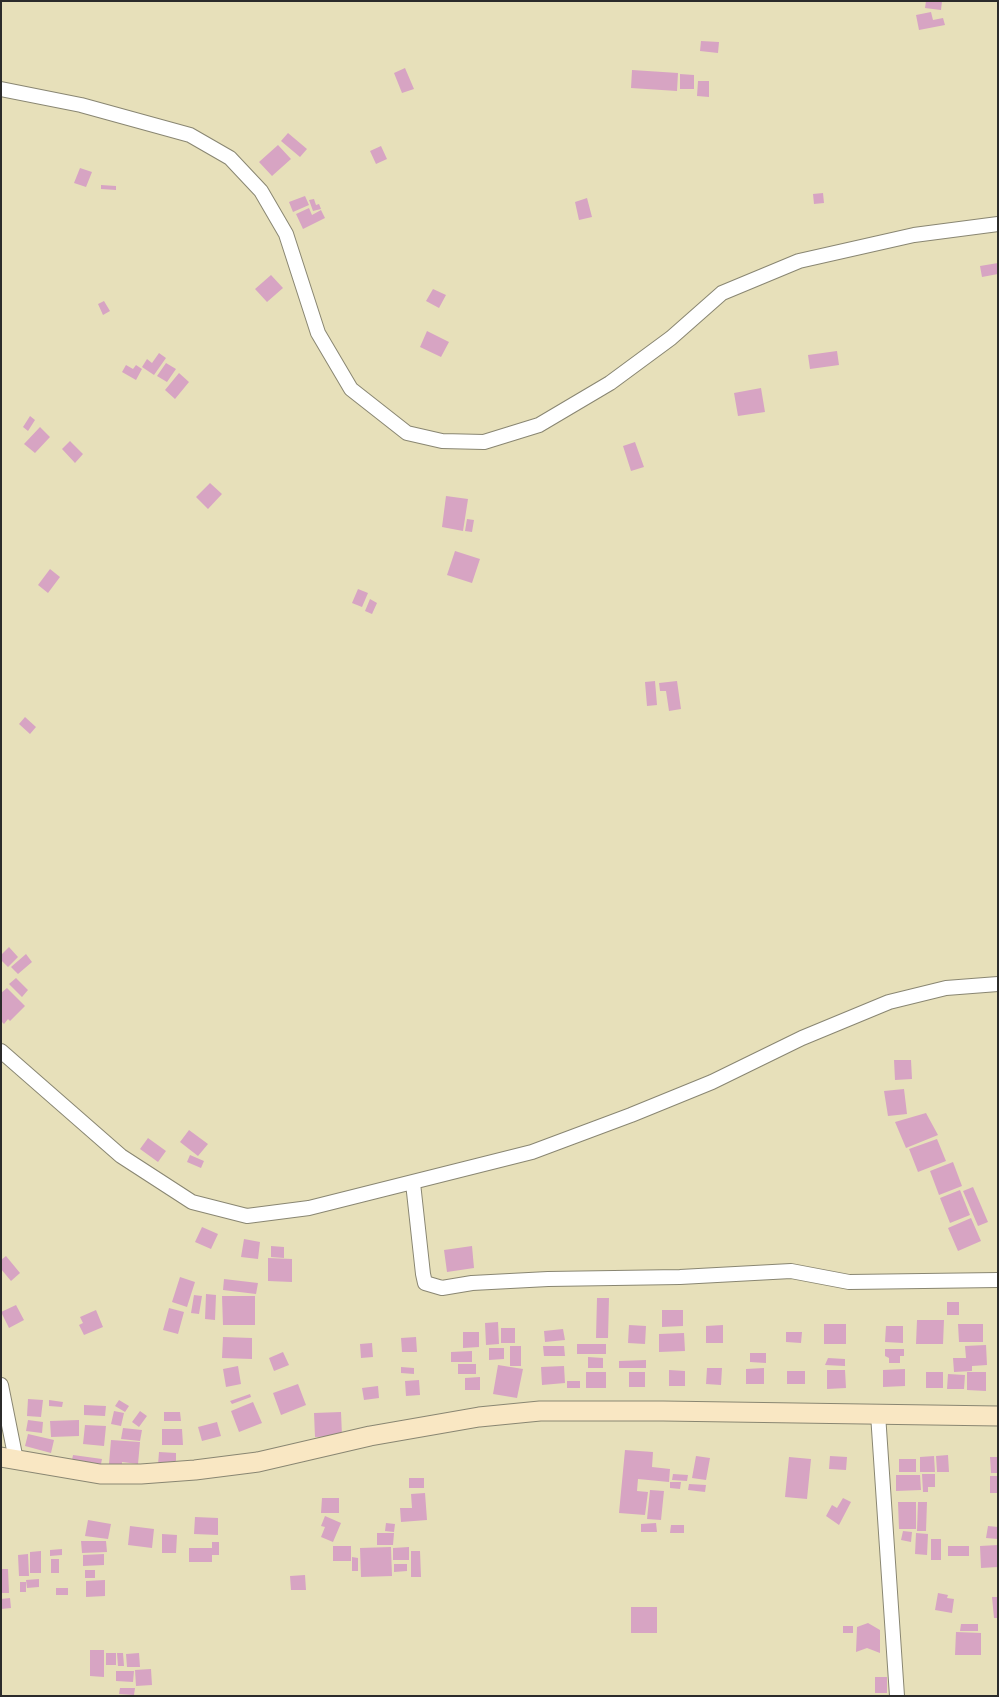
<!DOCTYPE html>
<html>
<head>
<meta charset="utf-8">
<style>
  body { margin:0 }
  #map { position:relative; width:999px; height:1697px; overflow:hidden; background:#e7e0ba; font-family:"Old Standard TT",serif }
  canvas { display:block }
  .frame { position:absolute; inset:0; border:2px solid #2b2b2b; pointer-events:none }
</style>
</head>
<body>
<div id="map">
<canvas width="999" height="1697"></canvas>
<div class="frame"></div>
</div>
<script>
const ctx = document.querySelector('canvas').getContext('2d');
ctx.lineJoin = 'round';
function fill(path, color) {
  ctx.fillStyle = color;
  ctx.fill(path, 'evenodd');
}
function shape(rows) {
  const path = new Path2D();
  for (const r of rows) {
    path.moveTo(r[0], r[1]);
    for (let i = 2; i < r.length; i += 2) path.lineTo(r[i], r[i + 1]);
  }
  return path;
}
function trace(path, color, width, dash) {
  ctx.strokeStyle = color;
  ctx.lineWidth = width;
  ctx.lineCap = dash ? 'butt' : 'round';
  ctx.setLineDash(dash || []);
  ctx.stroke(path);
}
fill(shape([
  [926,1,942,1,941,10,925,8],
  [931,12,933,20,943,18,945,25,919,30,916,15],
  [701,41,719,42,718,53,700,51],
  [405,68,414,89,402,93,394,73],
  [632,70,678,73,677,91,631,88],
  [680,74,694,75,694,89,680,89],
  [698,81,709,81,709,97,697,96],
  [288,133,307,149,300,157,281,141],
  [278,145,291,159,272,176,259,162],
  [381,146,387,159,376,164,370,151],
  [80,168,92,172,86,187,74,183],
  [101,185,116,186,116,190,101,189],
  [823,193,824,203,814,204,813,194],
  [305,196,309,205,293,212,289,202],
  [587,198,592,217,579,220,575,202],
  [314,199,316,205,319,204,321,209,313,211,309,200],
  [309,208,312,215,321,210,325,218,303,229,296,214],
  [998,263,998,274,982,277,980,266],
  [271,275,283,288,267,302,255,289],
  [433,289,446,295,439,308,426,301],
  [104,301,110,311,103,315,98,304],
  [427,331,449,342,441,357,420,347],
  [837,351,839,365,810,369,808,355],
  [159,353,166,358,154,375,142,367,147,359,152,363],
  [166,363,176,369,167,382,157,376],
  [126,365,133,369,136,365,142,369,136,380,122,372],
  [179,373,189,382,175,399,165,390],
  [761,388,765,412,738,416,734,393],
  [30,416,35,420,28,431,23,427],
  [40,427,50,437,35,453,24,444],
  [70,441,83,454,75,463,62,449],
  [635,442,644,467,631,471,623,446],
  [210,483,222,494,208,509,196,497],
  [446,496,468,499,463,531,442,527],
  [467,519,474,520,472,532,465,531],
  [455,551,480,559,472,583,447,575],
  [50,569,60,577,48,593,38,585],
  [358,589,368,593,362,607,352,603],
  [370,599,377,603,372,614,365,611],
  [655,681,657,705,647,706,645,682],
  [677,681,681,709,669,711,666,691,660,691,659,683],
  [25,717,36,727,30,734,19,724],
  [9,947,18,957,8,967,1,960,1,955],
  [26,954,32,962,18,974,11,967],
  [16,978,28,990,22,997,9,984],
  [7,988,25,1006,10,1021,8,1019,4,1024,1,1021,1,993],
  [894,1060,911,1060,912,1079,895,1080],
  [904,1089,907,1114,888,1116,884,1091],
  [926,1113,938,1135,906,1148,895,1122],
  [189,1130,208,1144,198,1156,180,1142],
  [148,1138,166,1151,158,1162,140,1149],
  [937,1139,946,1161,918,1172,909,1149],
  [190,1155,204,1161,201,1168,187,1162],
  [953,1162,962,1186,939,1195,930,1171],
  [973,1187,988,1222,978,1226,963,1191],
  [960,1190,970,1215,950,1223,940,1198],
  [971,1218,981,1241,958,1251,948,1228],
  [202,1227,218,1234,211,1249,195,1242],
  [244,1239,260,1242,258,1259,241,1257],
  [271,1246,284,1247,284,1258,271,1257],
  [472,1246,474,1268,447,1272,444,1250],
  [6,1256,20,1273,11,1281,1,1269,1,1260],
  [268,1258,292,1259,292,1282,268,1281],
  [180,1277,195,1282,187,1307,172,1302],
  [224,1279,258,1283,256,1294,223,1290],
  [206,1294,216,1295,215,1320,205,1319],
  [194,1295,202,1296,199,1314,191,1313],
  [222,1296,255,1296,255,1325,223,1325],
  [597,1298,609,1298,608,1338,596,1338],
  [947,1302,959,1302,959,1315,947,1315],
  [16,1305,24,1320,9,1328,1,1312],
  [169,1308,184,1312,178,1334,163,1330],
  [96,1310,103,1327,84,1335,79,1325,83,1323,80,1317],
  [662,1310,683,1310,683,1326,662,1327],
  [917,1320,944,1320,943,1344,916,1344],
  [498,1322,499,1344,486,1345,485,1323],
  [824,1324,846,1324,846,1344,824,1344],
  [958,1324,983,1324,983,1342,959,1342],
  [629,1325,646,1326,645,1344,628,1343],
  [723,1325,723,1343,706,1343,706,1326],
  [886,1326,903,1326,903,1343,885,1342],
  [501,1328,515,1328,515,1343,501,1343],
  [563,1329,565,1340,545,1342,544,1331],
  [463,1332,479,1332,479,1347,463,1348],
  [786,1332,802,1332,801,1343,786,1342],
  [684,1333,685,1351,659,1352,659,1334],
  [223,1337,252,1338,252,1359,222,1358],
  [416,1337,417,1352,402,1352,401,1338],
  [372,1343,373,1357,361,1358,360,1344],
  [577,1344,606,1344,606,1354,577,1354],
  [986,1345,987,1365,972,1366,972,1371,954,1372,953,1358,966,1358,965,1346],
  [510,1346,521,1346,521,1366,510,1366],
  [543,1346,564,1346,565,1356,544,1356],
  [489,1348,504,1348,504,1359,489,1360],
  [885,1349,904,1349,904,1356,900,1356,900,1363,889,1363,889,1358,885,1356],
  [472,1351,472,1362,451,1362,451,1352],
  [283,1352,289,1365,274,1371,269,1358],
  [750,1353,766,1353,766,1363,750,1362],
  [588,1357,603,1358,603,1368,588,1368],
  [828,1358,845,1359,845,1366,825,1365],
  [646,1360,646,1368,619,1368,619,1361],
  [458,1364,476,1364,476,1374,458,1374],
  [498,1365,523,1369,517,1398,493,1394],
  [238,1366,241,1384,226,1387,223,1369],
  [564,1366,565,1383,542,1385,541,1367],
  [401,1367,414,1368,414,1374,401,1373],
  [707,1368,722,1368,721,1385,706,1384],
  [764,1368,764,1384,746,1384,746,1369],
  [905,1369,905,1386,883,1387,883,1370],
  [669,1370,685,1371,685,1386,669,1386],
  [827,1370,845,1370,846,1388,827,1389],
  [787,1371,805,1371,805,1384,787,1384],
  [586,1372,606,1372,606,1388,586,1388],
  [629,1372,645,1372,645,1387,629,1387],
  [926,1372,943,1372,943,1388,926,1388],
  [967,1372,986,1372,986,1391,967,1390],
  [948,1374,965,1375,964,1389,947,1389],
  [480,1377,480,1390,465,1390,465,1378],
  [419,1380,420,1395,406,1396,405,1381],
  [567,1381,580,1381,580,1388,567,1388],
  [298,1384,306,1405,281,1415,273,1393],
  [378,1386,379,1398,364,1400,362,1388],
  [250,1394,251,1397,232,1404,230,1401],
  [28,1399,43,1400,41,1417,27,1416],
  [49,1400,63,1402,62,1407,49,1406],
  [119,1400,129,1406,125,1412,115,1406],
  [253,1402,262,1423,239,1432,231,1411],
  [84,1405,106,1406,105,1416,84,1415],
  [114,1411,124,1413,121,1426,111,1424],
  [140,1411,147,1416,139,1427,132,1422],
  [164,1412,180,1412,181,1421,164,1421],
  [341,1412,342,1436,315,1437,314,1413],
  [28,1420,43,1422,42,1433,26,1431],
  [79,1420,79,1436,51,1437,50,1421],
  [217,1422,221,1436,202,1441,198,1427],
  [85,1425,106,1426,104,1446,83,1444],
  [123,1428,142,1430,140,1441,121,1439],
  [162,1429,182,1429,183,1445,162,1445],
  [28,1434,54,1440,51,1453,25,1446],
  [111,1440,140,1442,138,1464,122,1462,122,1466,109,1464],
  [625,1450,653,1452,652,1467,670,1469,669,1482,638,1479,637,1491,648,1492,645,1515,619,1513],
  [159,1452,176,1453,176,1466,158,1465],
  [73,1455,102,1459,100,1469,71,1465],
  [948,1455,949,1472,937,1472,936,1456],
  [696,1456,710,1458,706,1480,692,1478],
  [830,1456,847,1457,846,1470,829,1469],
  [934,1456,935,1472,920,1472,920,1457],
  [789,1457,811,1459,807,1499,785,1497],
  [990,1457,998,1457,998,1473,991,1473],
  [899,1459,916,1459,916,1472,899,1472],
  [673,1474,688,1475,687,1481,672,1480],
  [922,1474,935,1474,935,1487,928,1487,928,1492,923,1492],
  [896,1475,920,1475,921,1490,896,1491],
  [990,1476,998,1476,998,1493,990,1493],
  [409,1478,424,1478,424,1488,409,1488],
  [670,1482,681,1482,680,1489,670,1488],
  [689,1484,706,1485,705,1492,688,1490],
  [650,1490,664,1491,661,1520,647,1519],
  [425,1493,427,1520,401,1522,400,1508,412,1508,411,1494],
  [322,1498,339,1498,339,1513,321,1513],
  [843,1498,851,1502,839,1525,826,1516,832,1505,837,1508],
  [898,1502,916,1502,916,1529,899,1529],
  [918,1502,927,1502,926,1531,917,1531],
  [325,1516,341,1523,333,1542,321,1537,325,1527,321,1526],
  [195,1517,218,1518,218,1535,194,1534],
  [88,1520,111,1524,108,1539,85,1536],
  [386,1523,395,1524,394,1532,385,1531],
  [656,1523,657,1532,641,1532,641,1524],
  [671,1525,684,1525,684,1533,670,1533],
  [130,1526,154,1529,152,1548,128,1545],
  [988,1526,998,1527,998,1539,986,1538],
  [903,1531,912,1532,911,1542,901,1540],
  [377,1533,394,1533,393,1545,377,1545],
  [916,1533,928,1534,927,1555,915,1554],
  [162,1534,177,1535,176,1553,162,1553],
  [931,1539,941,1539,941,1560,931,1560],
  [81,1541,106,1541,107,1552,82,1553],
  [212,1542,219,1542,219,1555,212,1555,212,1562,189,1562,189,1548,212,1548],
  [998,1545,998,1567,981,1568,980,1546],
  [333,1546,351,1546,351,1561,333,1561],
  [948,1546,969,1546,969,1556,948,1556],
  [391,1547,392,1576,361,1577,360,1548],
  [409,1547,409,1560,393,1560,393,1548],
  [62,1549,62,1555,50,1556,50,1550],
  [41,1551,41,1573,30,1573,30,1552],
  [411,1551,420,1551,421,1577,411,1577],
  [28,1554,29,1576,19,1576,18,1555],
  [104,1554,104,1565,83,1566,83,1555],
  [352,1557,358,1558,358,1571,352,1571],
  [51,1559,59,1559,59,1573,51,1573],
  [394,1564,407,1564,407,1571,394,1572],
  [1,1569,8,1569,9,1593,1,1593],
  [85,1570,95,1570,95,1578,85,1578],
  [305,1575,306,1590,291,1590,290,1576],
  [39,1579,39,1587,27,1588,26,1580],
  [105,1580,105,1596,86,1597,86,1581],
  [20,1582,26,1582,26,1592,20,1592],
  [56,1588,68,1588,68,1595,56,1595],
  [938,1593,948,1595,947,1598,954,1599,952,1613,935,1610],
  [992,1597,998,1597,998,1618,994,1618],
  [10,1598,11,1608,1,1609,1,1599],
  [631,1607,657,1607,657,1633,631,1633],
  [868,1623,880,1630,880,1653,867,1648,856,1652,857,1627],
  [961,1624,978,1624,978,1631,960,1631],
  [843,1626,853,1626,853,1633,843,1633],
  [956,1632,981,1633,981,1655,955,1655],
  [90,1650,104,1650,104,1677,90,1676],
  [106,1653,116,1653,116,1665,106,1665],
  [117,1653,123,1653,124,1666,118,1666],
  [139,1653,140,1667,127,1667,126,1654],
  [151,1669,152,1685,136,1686,135,1670],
  [116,1671,134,1671,133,1682,116,1681],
  [875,1677,887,1677,887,1693,875,1693],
  [120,1688,135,1688,134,1695,119,1694]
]), '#d7a4c3');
const street = shape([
  [1,89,81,105,190,135,230,158,261,191,286,234,318,333,351,389,407,433,442,441,484,442,539,425,610,383,671,338,722,293,799,261,914,235,998,224],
  [1,1051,121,1156,192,1202,247,1216,309,1208,532,1152,631,1115,712,1082,802,1038,889,1002,946,988,998,984],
  [413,1183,423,1274,425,1283,442,1288,472,1283,548,1279,680,1277,791,1271,849,1282,998,1280],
  [1,1385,16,1460],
  [878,1414,897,1696]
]);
const secondary = shape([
  [1,1457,100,1474,141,1474,195,1470,258,1462,370,1436,479,1417,540,1411,663,1411,998,1416]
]);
trace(street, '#898672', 16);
trace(secondary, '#898672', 21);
trace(street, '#fff', 14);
trace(secondary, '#f9e7c3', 19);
</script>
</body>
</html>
